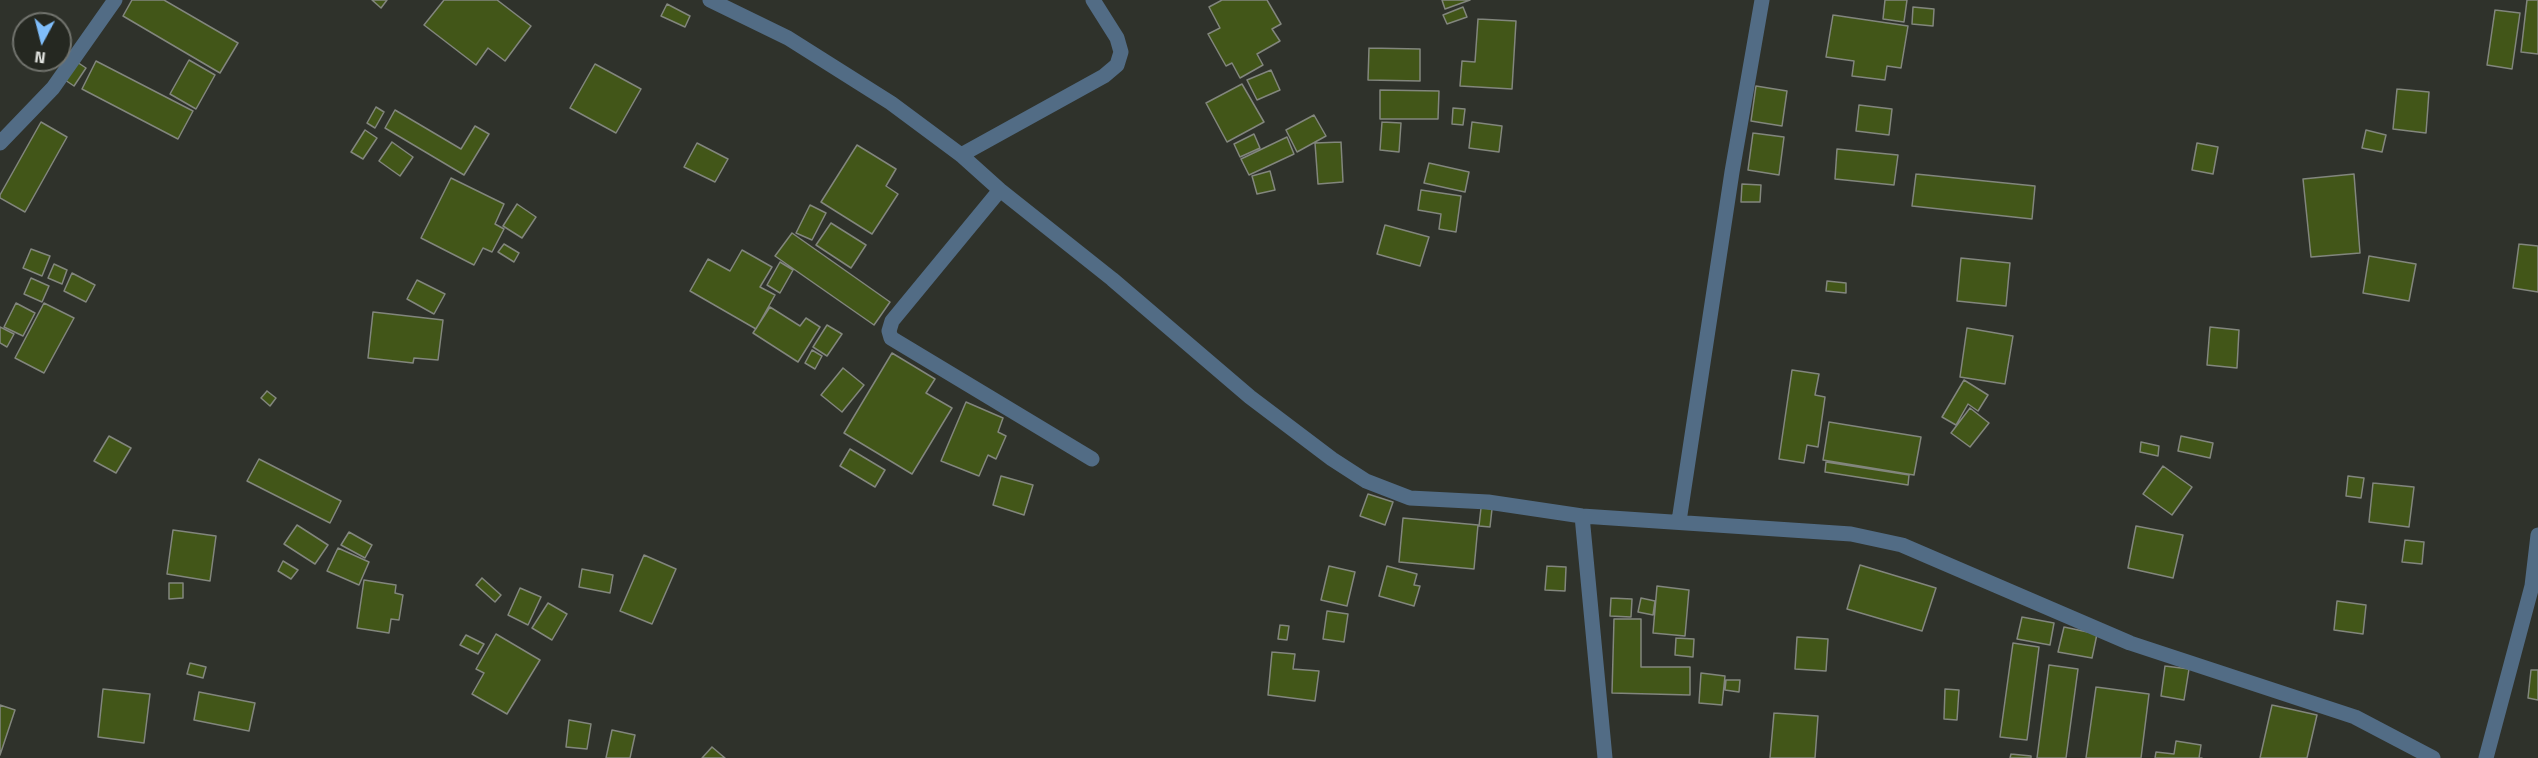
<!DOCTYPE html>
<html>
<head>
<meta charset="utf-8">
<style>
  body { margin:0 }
  #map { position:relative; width:2538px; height:758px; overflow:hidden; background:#2f322b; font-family:"Titillium Web",sans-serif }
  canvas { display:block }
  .north { position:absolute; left:12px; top:12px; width:60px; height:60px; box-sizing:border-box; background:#252821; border:2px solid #71736d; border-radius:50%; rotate:187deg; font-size:16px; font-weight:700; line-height:24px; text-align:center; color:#e2e4e0 }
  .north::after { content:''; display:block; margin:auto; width:21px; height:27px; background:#7fbdfa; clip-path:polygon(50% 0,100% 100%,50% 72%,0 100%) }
</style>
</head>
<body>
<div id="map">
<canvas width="2538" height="758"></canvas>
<div class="north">N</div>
</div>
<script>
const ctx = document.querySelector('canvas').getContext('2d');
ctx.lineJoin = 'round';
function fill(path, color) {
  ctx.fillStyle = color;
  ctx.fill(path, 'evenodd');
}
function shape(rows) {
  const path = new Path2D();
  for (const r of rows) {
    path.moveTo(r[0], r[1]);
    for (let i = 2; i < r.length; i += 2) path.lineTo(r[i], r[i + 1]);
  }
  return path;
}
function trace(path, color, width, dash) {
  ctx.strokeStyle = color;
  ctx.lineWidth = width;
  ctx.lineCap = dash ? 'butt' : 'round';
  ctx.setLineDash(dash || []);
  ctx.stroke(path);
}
const building = shape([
  [132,0,164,0,238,43,220,73,123,16,132,0],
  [372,0,387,0,381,8,372,0],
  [444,0,497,0,531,26,505,61,488,48,476,65,424,25,444,0],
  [1222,0,1267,0,1281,24,1272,29,1280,41,1257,54,1263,65,1240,78,1232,63,1226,66,1208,34,1220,28,1209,7,1222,0],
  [1442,0,1470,0,1445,9,1442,0],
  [1885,0,1907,0,1904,22,1883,19,1885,0],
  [2527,0,2538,0,2538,54,2521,52,2527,0],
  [667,4,690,16,685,27,661,16,667,4],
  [1463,7,1467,17,1447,24,1443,15,1463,7],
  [1913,7,1934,9,1933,26,1912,24,1913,7],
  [2495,10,2520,13,2512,69,2487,65,2495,10],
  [1833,15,1908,26,1901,68,1887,66,1885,80,1852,76,1854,61,1826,57,1833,15],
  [1478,19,1516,21,1512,89,1460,86,1462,61,1475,62,1478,19],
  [1369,48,1420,49,1420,81,1368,80,1369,48],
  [189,60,215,75,196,109,170,94,189,60],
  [96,61,193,111,178,139,82,89,96,61],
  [77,62,86,68,74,86,65,80,77,62],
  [595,64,641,89,616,133,570,108,595,64],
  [1271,70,1280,90,1257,100,1247,80,1271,70],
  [1242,84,1264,122,1227,142,1206,103,1242,84],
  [1756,86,1787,91,1782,126,1751,121,1756,86],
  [2397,89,2429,92,2426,133,2393,129,2397,89],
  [1380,90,1439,91,1438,119,1380,119,1380,90],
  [1859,105,1892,109,1889,135,1856,131,1859,105],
  [376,107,384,112,375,128,367,123,376,107],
  [1453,108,1465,109,1463,125,1452,124,1453,108],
  [395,110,461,149,475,126,489,134,464,175,385,128,395,110],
  [1314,115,1326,136,1297,152,1286,130,1314,115],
  [41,122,67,137,25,212,0,198,0,195,41,122],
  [1382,122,1401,123,1399,152,1380,150,1382,122],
  [1472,122,1502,126,1499,152,1469,148,1472,122],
  [365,130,377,138,363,159,351,152,365,130],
  [2366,130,2386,135,2382,152,2362,148,2366,130],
  [1753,133,1784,137,1779,175,1748,170,1753,133],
  [1254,134,1260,148,1240,157,1234,144,1254,134],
  [1287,137,1294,154,1249,175,1241,159,1287,137],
  [392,142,413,157,400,176,379,161,392,142],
  [1341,142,1343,182,1318,184,1315,143,1341,142],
  [697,143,728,159,715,182,684,167,697,143],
  [2197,143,2218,147,2213,174,2192,170,2197,143],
  [857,145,896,169,886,186,898,194,872,234,821,202,857,145],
  [1837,149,1898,155,1894,185,1835,179,1837,149],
  [1429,163,1469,172,1465,192,1424,183,1429,163],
  [1270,171,1275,190,1257,194,1252,176,1270,171],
  [1916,174,2035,186,2032,219,1912,206,1916,174],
  [2354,174,2360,253,2311,257,2303,179,2354,174],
  [451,178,504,204,495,224,504,229,492,252,483,248,474,265,421,238,451,178],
  [1742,184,1761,185,1760,202,1741,202,1742,184],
  [1421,190,1461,196,1456,232,1439,229,1441,214,1418,210,1421,190],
  [517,204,536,217,522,238,503,226,517,204],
  [810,205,826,213,812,240,796,233,810,205],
  [831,223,866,245,851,268,816,245,831,223],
  [1385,225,1429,237,1420,266,1377,254,1385,225],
  [792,233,890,302,874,325,775,256,792,233],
  [504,244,519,253,514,262,498,252,504,244],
  [2519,244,2538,246,2538,292,2513,288,2519,244],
  [31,249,50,256,42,276,23,268,31,249],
  [742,250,772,267,760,287,775,295,756,329,690,291,708,259,730,271,742,250],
  [2369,256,2416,264,2409,301,2363,293,2369,256],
  [1961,258,2010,263,2006,306,1957,301,1961,258],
  [780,262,793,270,780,293,767,285,780,262],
  [54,264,67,270,62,284,48,278,54,264],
  [72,273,95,285,86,302,64,291,72,273],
  [31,278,49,286,42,302,24,294,31,278],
  [417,280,445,294,434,314,407,299,417,280],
  [1827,281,1846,283,1846,293,1826,291,1827,281],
  [16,303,35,313,23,336,4,327,16,303],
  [44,303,74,318,44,373,15,358,44,303],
  [770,307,800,326,806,318,820,327,798,362,753,333,770,307],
  [373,312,443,320,438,360,414,358,413,363,368,358,373,312],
  [827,325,842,334,827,356,813,347,827,325],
  [0,327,14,334,7,347,0,343,0,327],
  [2210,327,2239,330,2237,368,2207,365,2210,327],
  [1967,328,2013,336,2005,384,1960,377,1967,328],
  [812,350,822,356,815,369,805,363,812,350],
  [892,353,935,379,926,393,952,408,912,474,844,433,892,353],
  [843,368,864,385,842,412,821,395,843,368],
  [1792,370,1819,374,1815,395,1825,397,1818,447,1807,445,1804,463,1779,459,1792,370],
  [1964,380,1988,395,1978,411,1968,404,1956,425,1942,417,1964,380],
  [267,391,276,398,270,406,261,398,267,391],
  [966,402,1003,418,998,432,1006,436,996,459,988,455,979,476,941,461,966,402],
  [1970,408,1989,423,1970,447,1951,433,1970,408],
  [1829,422,1921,437,1914,475,1823,460,1829,422],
  [109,436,131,448,116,473,94,461,109,436],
  [2181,436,2213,443,2210,458,2178,451,2181,436],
  [2141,442,2159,446,2158,456,2140,452,2141,442],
  [850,449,885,470,875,487,840,466,850,449],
  [259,459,341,501,330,523,247,481,259,459],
  [1826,462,1909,475,1908,485,1825,472,1826,462],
  [2163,466,2192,487,2172,515,2143,494,2163,466],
  [1001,476,1033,485,1024,515,993,505,1001,476],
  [2348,476,2364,478,2361,498,2346,496,2348,476],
  [2373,483,2414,487,2409,527,2369,522,2373,483],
  [1368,494,1393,502,1385,525,1360,516,1368,494],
  [1481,508,1492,509,1490,527,1479,526,1481,508],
  [1403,518,1478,525,1474,569,1399,562,1403,518],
  [297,525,328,545,315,564,284,544,297,525],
  [2136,526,2183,535,2173,578,2128,568,2136,526],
  [173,530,216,536,210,581,167,574,173,530],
  [349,532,372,545,365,558,341,545,349,532],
  [2405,540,2424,542,2422,564,2402,562,2405,540],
  [338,548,369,562,359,585,327,571,338,548],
  [644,555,676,569,652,624,620,611,644,555],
  [283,561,298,570,291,579,278,571,283,561],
  [1860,565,1936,588,1922,631,1847,609,1860,565],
  [1329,566,1355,572,1347,606,1321,600,1329,566],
  [1387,566,1417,574,1414,585,1420,586,1414,606,1379,596,1387,566],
  [1547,566,1566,567,1565,591,1545,590,1547,566],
  [582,569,613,575,610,593,579,587,582,569],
  [482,578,501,595,495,602,476,585,482,578],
  [364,580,396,585,395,593,403,595,399,620,391,619,389,633,357,628,364,580],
  [169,583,183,583,183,598,169,599,169,583],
  [1657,586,1689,590,1685,636,1653,633,1657,586],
  [520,588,541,597,528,625,508,615,520,588],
  [1611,598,1632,599,1631,617,1610,616,1611,598],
  [1641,598,1655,601,1653,615,1638,612,1641,598],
  [2337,601,2366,605,2363,634,2334,630,2337,601],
  [548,603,567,614,552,640,532,628,548,603],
  [1327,611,1348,614,1344,642,1323,639,1327,611],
  [2022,617,2054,623,2050,645,2017,639,2022,617],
  [1614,619,1641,619,1641,667,1690,667,1690,695,1612,693,1614,619],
  [1280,625,1289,626,1287,640,1278,639,1280,625],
  [2064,627,2097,634,2092,658,2058,652,2064,627],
  [496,634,540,660,507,714,472,694,484,673,476,669,496,634],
  [466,635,484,644,478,654,460,645,466,635],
  [1797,637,1828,639,1826,671,1795,669,1797,637],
  [1676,638,1694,639,1693,657,1675,655,1676,638],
  [2013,643,2039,647,2027,740,2000,737,2013,643],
  [1272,652,1295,654,1293,669,1319,671,1315,701,1268,695,1272,652],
  [190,663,206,667,203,678,187,674,190,663],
  [2049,665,2078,669,2066,758,2037,758,2049,665],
  [2165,666,2189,669,2184,700,2161,696,2165,666],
  [2531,670,2538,670,2538,700,2528,698,2531,670],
  [1701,673,1725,676,1722,705,1699,703,1701,673],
  [1726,680,1740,680,1739,692,1725,690,1726,680],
  [2096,687,2149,694,2141,758,2086,758,2096,687],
  [103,689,150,694,144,743,98,737,103,689],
  [1945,689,1959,690,1957,720,1944,719,1945,689],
  [199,692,255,703,249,731,194,720,199,692],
  [0,705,15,710,0,755,0,705],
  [2272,705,2317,715,2307,758,2260,758,2272,705],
  [1774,713,1818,716,1815,758,1770,758,1774,713],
  [569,720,591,724,587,749,566,747,569,720],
  [612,730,635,735,630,758,606,758,612,730],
  [2176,741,2201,745,2199,758,2202,758,2155,758,2156,752,2174,754,2176,741],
  [712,747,725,758,702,758,712,747],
  [2011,754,2031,756,2031,758,2010,758,2011,754]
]);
fill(building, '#425618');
trace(building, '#82867d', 1.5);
trace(shape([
  [710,0,788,38,891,103,961,155,1000,190,1112,279,1250,397,1332,459,1366,481,1410,498,1488,502,1582,516,1851,534,1902,545,2130,643,2355,717,2433,758],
  [0,143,53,88,115,0],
  [961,155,1104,76,1117,65,1121,52,1117,38,1093,0],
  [1000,190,892,321,889,331,891,338,1092,459],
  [1582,516,1605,758],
  [1679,521,1732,172,1762,0],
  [2486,758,2532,586,2538,535]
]), '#526c85', 15);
</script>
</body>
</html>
